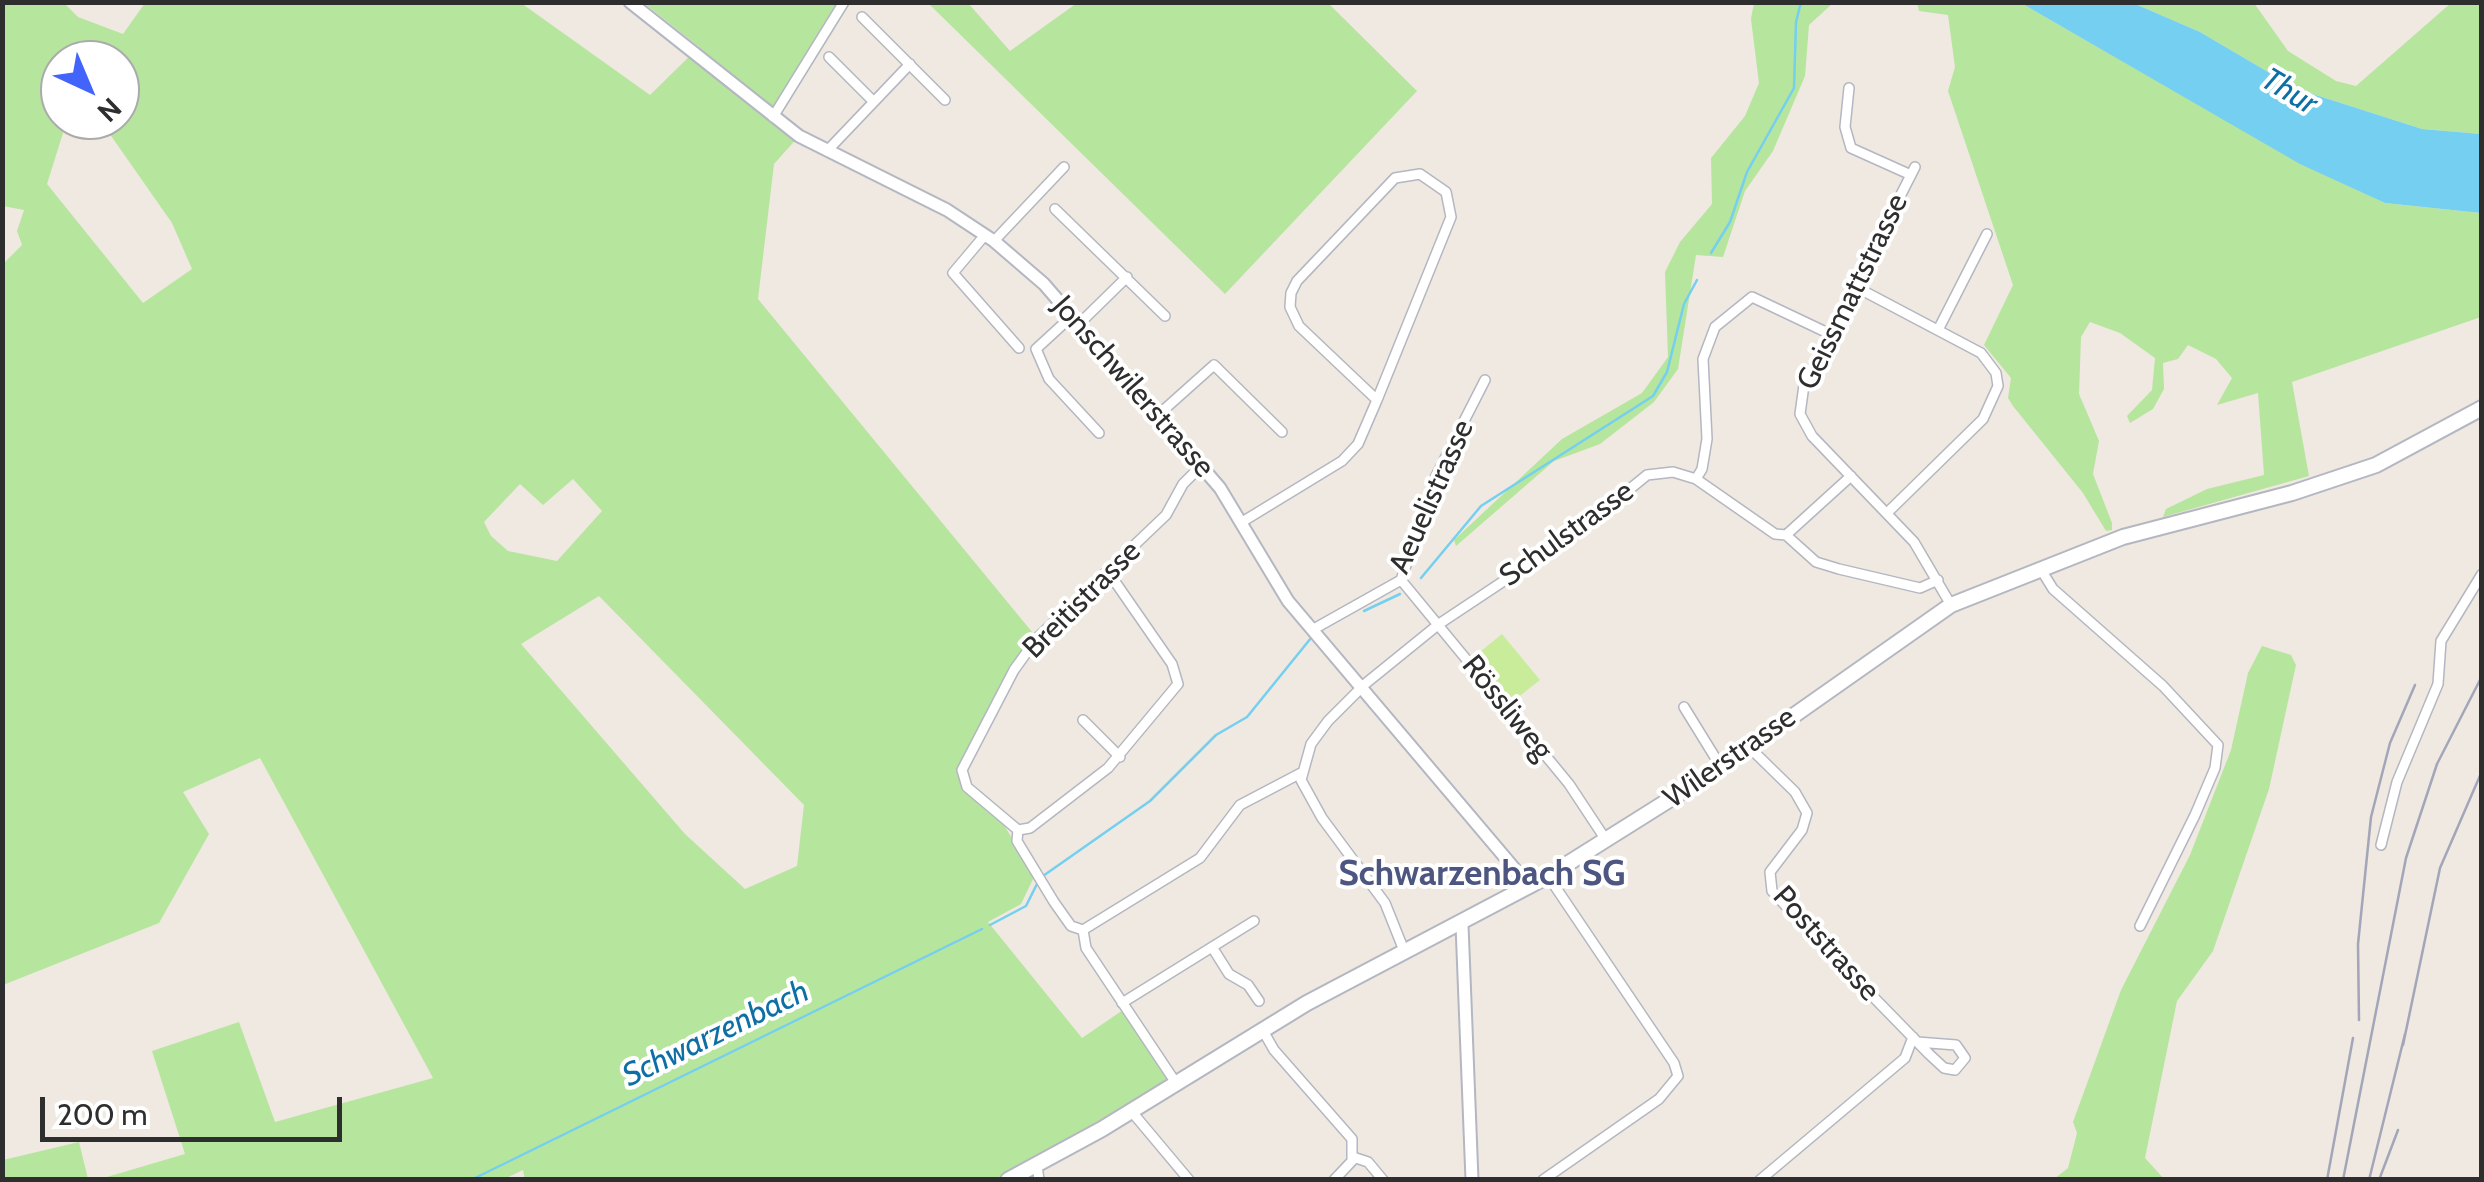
<!DOCTYPE html>
<html>
<head>
<meta charset="utf-8">
<style>
  body { margin:0 }
  #map { position:relative; width:2484px; height:1182px; overflow:hidden; background:#efe9e1; font-family:Cabin,sans-serif }
  canvas { display:block }
  .frame { position:absolute; inset:0; border:5px solid #2e2e2e; pointer-events:none }
  .north { position:absolute; left:40px; top:40px; width:100px; height:100px; box-sizing:border-box; background:#fff; border:2px solid #ababab; border-radius:50%; rotate:136deg; font-size:28px; font-weight:700; line-height:40px; text-align:center; color:#2e2e2e }
  .north::after { content:''; display:block; margin:auto; width:35px; height:45px; background:#4264fb; clip-path:polygon(50% 0,100% 100%,50% 72%,0 100%) }
  .scale { position:absolute; left:40px; top:1097px; width:302px; height:45px; box-sizing:border-box; border:5px solid #2e2e2e; border-top:0; padding-left:12px; font-size:30px; line-height:35px; white-space:nowrap; color:#2e2e2e; -webkit-text-stroke:8px #fff; paint-order:stroke }
</style>
</head>
<body>
<div id="map">
<canvas width="2484" height="1182"></canvas>
<div class="frame"></div>
<div class="north">N</div>
<div class="scale">200 m</div>
</div>
<script>
const ctx = document.querySelector('canvas').getContext('2d');
ctx.lineJoin = 'round';
function fill(path, color) {
  ctx.fillStyle = color;
  ctx.fill(path, 'evenodd');
}
function shape(rows) {
  const path = new Path2D();
  for (const r of rows) {
    path.moveTo(r[0], r[1]);
    for (let i = 2; i < r.length; i += 2) path.lineTo(r[i], r[i + 1]);
  }
  return path;
}
function trace(path, color, width, dash) {
  ctx.strokeStyle = color;
  ctx.lineWidth = width;
  ctx.lineCap = dash ? 'butt' : 'round';
  ctx.setLineDash(dash || []);
  ctx.stroke(path);
}
function drawText(font, color, halo, rows, align = 'center') {
  ctx.font = font + ' Cabin,sans-serif';
  ctx.lineWidth = 8;
  ctx.setLineDash([]);
  ctx.textBaseline = 'middle';
  ctx.strokeStyle = halo;
  ctx.fillStyle = color;
  for (const [text, x, y, turn = 0] of rows) {
    ctx.save();
    ctx.translate(x, y);
    ctx.rotate((+turn || 0) * Math.PI / 180);
    ctx.textAlign = isNaN(turn) ? turn : align;
    if (halo) ctx.strokeText(text, 0, 0);
    ctx.fillText(text, 0, 0);
    ctx.restore();
  }
}
fill(shape([
  [3,3,64,3,78,17,123,34,145,3,521,3,650,95,699,47,644,3,844,3,773,116,799,136,774,164,758,299,1037,638,1014,670,962,775,995,809,1034,877,1021,904,988,922,1082,1038,1123,1010,1168,1077,1165,1083,996,1179,525,1180,523,1170,502,1180,100,1179,185,1154,152,1051,239,1022,275,1122,433,1078,260,758,183,792,209,834,159,923,3,985,2,265,22,245,17,231,24,210,3,206],
  [60,60,120,60,120,120,100,120,172,223,192,269,143,303,47,184,63,133],
  [573,479,602,511,557,561,508,551,491,536,484,522,520,484,543,505],
  [599,596,804,805,797,866,745,889,685,834,521,644],
  [928,3,968,3,1010,51,1077,3,1328,3,1417,91,1225,294],
  [1754,3,1833,3,1809,25,1805,76,1773,151,1745,191,1723,257,1696,255,1678,369,1654,402,1600,444,1554,461,1456,546,1454,540,1562,439,1642,393,1668,357,1665,272,1680,242,1712,204,1711,158,1745,116,1759,83,1751,19],
  [1917,3,2021,3,2300,163,2385,203,2481,213,2481,317,2292,382,2309,476,2163,517,2166,509,2207,489,2264,475,2258,393,2217,405,2232,378,2216,359,2188,345,2178,359,2163,363,2164,389,2153,409,2130,423,2127,416,2152,390,2155,358,2120,333,2090,322,2081,337,2079,394,2099,441,2093,474,2112,523,2112,530,2106,531,2083,493,2013,406,2008,398,2011,378,1984,345,2013,285,1948,91,1955,67,1948,15,1919,11],
  [2133,3,2254,3,2288,51,2336,81,2356,86,2451,3,2481,3,2481,134,2422,129,2297,89,2200,32],
  [2262,646,2291,655,2296,665,2269,789,2213,951,2177,1001,2145,1158,2164,1179,2054,1179,2068,1168,2077,1133,2073,1122,2121,990,2190,855,2231,750,2248,673],
  [79,1142,88,1179,3,1179,3,1160]
]), '#b6e59e');
fill(shape([
  [1502,634,1540,680,1512,702,1475,656]
]), '#c9ec9a');
fill(shape([
  [2021,3,2133,3,2200,32,2297,89,2422,129,2481,134,2481,213,2385,203,2300,164]
]), '#75cff0');
trace(shape([
  [1711,253,1730,222,1747,172,1794,88,1796,22,1801,2],
  [1421,578,1481,506,1653,396,1667,372,1684,304,1697,280],
  [1364,611,1400,594],
  [1043,876,1150,801,1216,735,1247,717,1311,638],
  [990,925,1026,906,1038,882],
  [471,1180,982,929]
]), '#75cff0', 2.5);
const minor = shape([
  [862,17,945,100],
  [829,57,873,101],
  [1849,88,1845,127,1851,148,1911,175],
  [773,117,844,2],
  [827,151,910,64],
  [1915,167,1804,385,1800,414,1812,436,1914,542,1951,605],
  [1055,209,1165,316],
  [985,235,953,273,1019,348],
  [994,241,1064,167],
  [1854,286,1981,353,1996,373,1998,386,1983,419,1887,513],
  [1073,315,1036,349,1049,379,1099,433],
  [1080,323,1127,277],
  [1938,330,1987,234],
  [1158,415,1214,365,1282,432],
  [1696,479,1702,469,1707,439,1703,359,1715,327,1752,297,1830,334],
  [1242,522,1342,461,1358,444,1377,400,1451,217,1446,192,1420,174,1395,178,1297,281,1291,293,1290,307,1299,326,1377,400],
  [1786,535,1816,562,1839,569,1920,588,1938,580],
  [1786,535,1851,476],
  [2040,568,2053,589,2163,686,2218,745,2215,768,2195,815,2140,926],
  [1401,580,1569,784,1606,840],
  [1312,630,1401,580,1436,476,1485,380],
  [1684,707,1721,767],
  [1083,720,1120,757],
  [1749,747,1795,792,1807,813,1802,830,1770,872,1772,891,1809,931,1929,1054,1944,1068,1955,1070,1965,1058,1956,1045,1917,1042],
  [1018,830,1030,828,1108,768,1178,684,1172,664,1109,573],
  [2381,845,2397,782,2438,684,2441,641,2482,574],
  [1083,930,1071,926,1054,902,1017,841,1018,830,967,787,962,770,1014,670,1037,638,1166,515,1183,484,1202,465],
  [1083,930,1200,858,1240,805,1301,773],
  [1083,930,1086,948,1176,1083],
  [1212,947,1229,974,1248,985,1259,1001],
  [1405,953,1385,903,1322,818,1301,780,1311,744,1328,721,1365,684,1439,624,1576,533,1647,475,1673,472,1696,479,1775,534,1786,535],
  [1122,1003,1254,921],
  [1262,1029,1274,1050,1352,1139,1352,1161,1334,1180],
  [1132,1112,1189,1180],
  [1353,1157,1368,1162,1383,1180],
  [1037,1165,1039,1180],
  [1543,1180,1659,1099,1678,1076,1674,1063,1548,876],
  [1760,1180,1905,1058,1913,1037]
]);
const tertiary = shape([
  [630,2,799,136,947,210,994,241,1044,284,1220,488,1288,601,1530,887],
  [1462,925,1472,1180]
]);
const secondary = shape([
  [1008,1180,1102,1129,1307,1003,1548,876,1712,773,1951,605,2123,537,2292,493,2376,465,2482,408]
]);
trace(minor, '#b4b7c1', 12);
trace(tertiary, '#b4b7c1', 15);
trace(secondary, '#b4b7c1', 18);
trace(minor, '#fff', 9);
trace(tertiary, '#fff', 11);
trace(secondary, '#fff', 14);
trace(shape([
  [2359,1020,2358,944,2371,817,2390,743,2415,685],
  [2403,1045,2440,868,2482,771],
  [2327,1180,2353,1038],
  [2343,1180,2406,858,2437,764,2482,676],
  [2369,1180,2405,1034],
  [2379,1180,2398,1130]
]), '#a3a6b8', 2.5);
drawText('30px', '#2e2e2e', '#fff', [
  ["Geissmattstrasse",1853,292,-64],
  ["Jonschwilerstrasse",1133,387,49],
  ["Aeuelistrasse",1432,497,-66],
  ["Schulstrasse",1567,534,-36],
  ["Breitistrasse",1082,600,-45],
  ["Rössliweg",1507,708,51],
  ["Wilerstrasse",1730,758,-35],
  ["Poststrasse",1826,944,48]
]);
drawText('italic 32px', '#0d6fa3', '#fff', [
  ["Thur",2289,92,31],
  ["Schwarzenbach",716,1034,-26]
]);
drawText('bold 35px', '#4d5680', '#fff', [
  ["Schwarzenbach SG",1482,875]
]);
</script>
</body>
</html>
